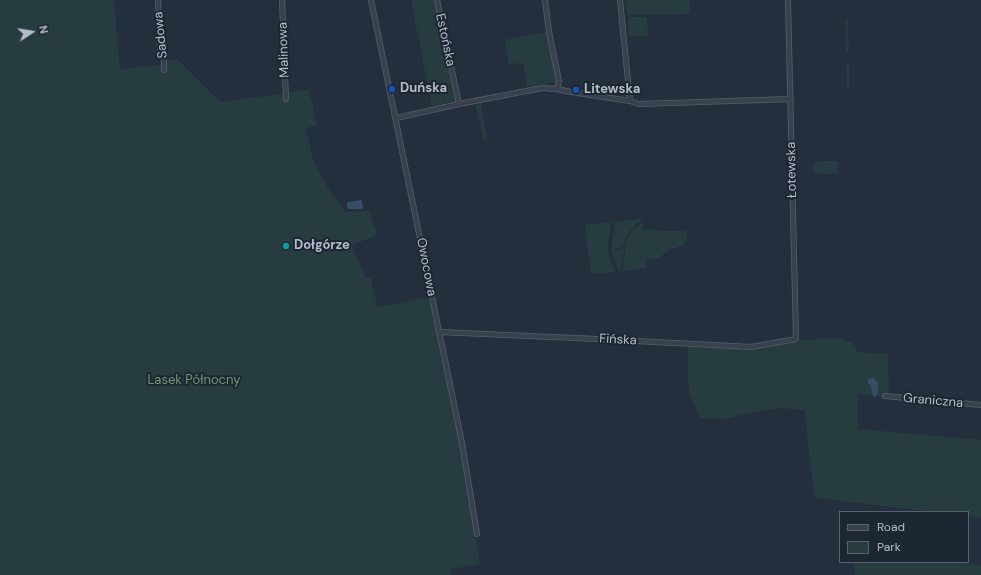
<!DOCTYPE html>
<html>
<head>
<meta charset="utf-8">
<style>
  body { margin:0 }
  #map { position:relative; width:981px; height:575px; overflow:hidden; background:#242f3e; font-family:"DM Sans",sans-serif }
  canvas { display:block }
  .legend { position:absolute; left:839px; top:511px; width:130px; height:52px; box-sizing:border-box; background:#1d2633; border:1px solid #59626f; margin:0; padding:5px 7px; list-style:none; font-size:12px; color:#b4bcc9 }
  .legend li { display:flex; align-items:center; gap:8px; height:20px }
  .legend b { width:20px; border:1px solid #59626f }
  .north { position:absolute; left:12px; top:12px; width:40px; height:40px; -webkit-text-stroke:3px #1d2633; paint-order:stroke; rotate:78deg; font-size:11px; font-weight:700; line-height:16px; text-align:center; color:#b4bcc9 }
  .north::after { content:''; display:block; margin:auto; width:14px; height:18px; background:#b4bcc9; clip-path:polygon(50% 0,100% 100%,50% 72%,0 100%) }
</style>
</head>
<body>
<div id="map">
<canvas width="981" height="575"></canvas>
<ul class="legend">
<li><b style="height:5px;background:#38414e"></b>Road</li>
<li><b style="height:11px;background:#263c3f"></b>Park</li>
</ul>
<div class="north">N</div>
</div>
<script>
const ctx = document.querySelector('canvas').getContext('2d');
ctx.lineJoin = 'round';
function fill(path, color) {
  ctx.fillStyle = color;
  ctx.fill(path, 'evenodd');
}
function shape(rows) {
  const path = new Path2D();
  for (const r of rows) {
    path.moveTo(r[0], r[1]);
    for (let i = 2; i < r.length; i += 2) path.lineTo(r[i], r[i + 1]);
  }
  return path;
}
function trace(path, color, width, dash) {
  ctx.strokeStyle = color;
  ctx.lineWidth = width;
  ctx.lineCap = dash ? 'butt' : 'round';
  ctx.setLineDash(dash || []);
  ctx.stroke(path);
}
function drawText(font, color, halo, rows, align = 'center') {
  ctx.font = font + ' "DM Sans",sans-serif';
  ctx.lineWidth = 4;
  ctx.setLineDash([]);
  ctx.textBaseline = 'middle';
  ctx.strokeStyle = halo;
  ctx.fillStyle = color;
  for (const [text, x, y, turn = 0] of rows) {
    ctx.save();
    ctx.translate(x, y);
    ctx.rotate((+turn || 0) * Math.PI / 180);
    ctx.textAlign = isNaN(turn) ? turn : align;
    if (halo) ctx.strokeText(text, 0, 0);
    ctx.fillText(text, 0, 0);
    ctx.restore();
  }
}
fill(shape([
  [0,0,114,0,120,69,159,65,169,60,177,59,220,102,309,90,317,125,306,128,313,160,328,188,345,212,356,212,370,211,377,235,352,245,365,278,371,278,377,307,431,297,465,473,480,564,451,569,451,575,0,575],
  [411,0,435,0,454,97,455,100,452,102,432,106],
  [626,0,690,0,690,14,627,15],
  [628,17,647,17,648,36,629,37],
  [845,21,848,21,849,52,846,52],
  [547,32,557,79,555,82,527,87,523,63,509,64,505,40],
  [846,65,849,65,849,91,847,91],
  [481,104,488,143,483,138,475,105],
  [818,161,838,161,838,174,817,174,814,172,813,169,814,164],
  [642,218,643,229,665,231,685,231,687,235,687,240,683,245,669,250,660,257,655,259,651,259,646,258,647,268,622,271,625,255,625,246,626,242,632,231,641,223],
  [640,219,640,221,630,231,627,236,624,245,622,247,612,250,612,240,615,230,615,222],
  [611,222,608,244,608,252,610,260,615,272,591,274,585,225],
  [624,247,623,257,620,273,613,256,612,251,620,250],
  [834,338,842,339,851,342,855,346,857,352,888,354,889,398,858,394,858,429,981,440,981,518,968,516,968,512,933,512,817,498,815,496,814,493,809,452,805,411,803,410,782,408,772,409,749,413,725,419,700,418,693,402,689,391,688,382,688,347,751,350,796,341],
  [854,562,953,562,981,565,981,575,855,575]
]), '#263c3f');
fill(shape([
  [361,200,362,201,363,208,362,209,348,209,347,206,347,203,349,202],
  [870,378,874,378,878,383,878,391,876,397,873,396,871,386,868,383,868,380]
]), '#394c67');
const minor = shape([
  [158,0,160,51,164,61,164,70],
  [282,0,286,99],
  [371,0,462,443,477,534],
  [437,0,459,104],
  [545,0,549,32,559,81,557,89],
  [620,0,630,101],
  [396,118,459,104,542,88,557,89,571,92,630,101,639,104,791,99],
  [439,332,597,339,751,347,796,339,788,0],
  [885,396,981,405]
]);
trace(minor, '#565f6c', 6);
trace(minor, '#38414e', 4.5);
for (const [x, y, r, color] of [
  [392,89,4,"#1a4fb4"],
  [576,90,4,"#1a4fb4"],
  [286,246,4,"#0f9aa8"]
]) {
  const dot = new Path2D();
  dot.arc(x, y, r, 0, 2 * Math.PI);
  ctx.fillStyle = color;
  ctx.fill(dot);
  trace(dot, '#1d2633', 1.5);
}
drawText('13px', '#b4bcc9', '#1d2633', [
  ["Sadowa",161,35,-96],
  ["Estońska",445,40,78],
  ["Malinowa",284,50,-92],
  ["Łotewska",792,170,-91],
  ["Owocowa",426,267,79],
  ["Fińska",618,340,3],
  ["Graniczna",933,401,5]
]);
drawText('bold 13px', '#b4bcc9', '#1d2633', [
  ["Duńska",400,89],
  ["Litewska",584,90],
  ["Dołgórze",294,246]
], 'left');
drawText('13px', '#6b9a76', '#1d2633', [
  ["Lasek Północny",194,381]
]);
</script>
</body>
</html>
